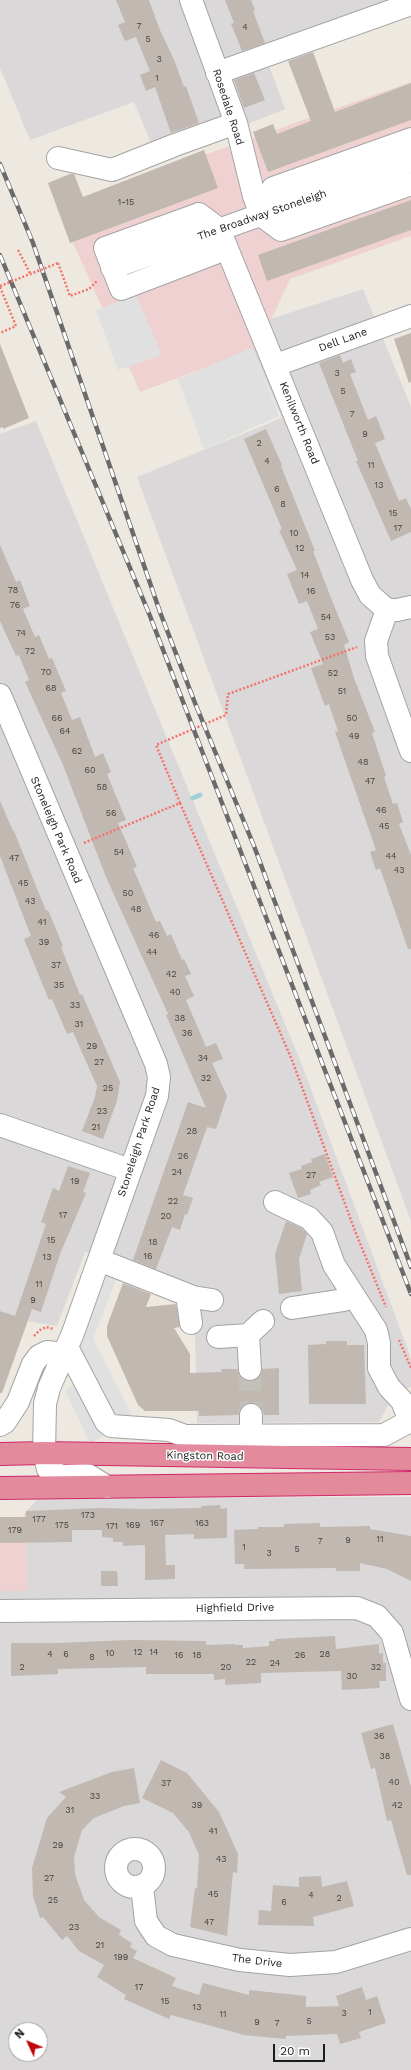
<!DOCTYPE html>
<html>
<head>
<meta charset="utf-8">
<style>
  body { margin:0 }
  #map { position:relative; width:411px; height:2070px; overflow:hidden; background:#ede9e1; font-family:"Work Sans",sans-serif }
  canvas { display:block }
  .north { position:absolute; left:8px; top:2022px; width:40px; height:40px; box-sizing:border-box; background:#fff; border:1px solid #a4a4a4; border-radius:50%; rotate:314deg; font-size:11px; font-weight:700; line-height:16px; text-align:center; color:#1c1c1c }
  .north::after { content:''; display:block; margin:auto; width:14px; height:18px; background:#c1060c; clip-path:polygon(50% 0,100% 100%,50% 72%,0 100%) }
  .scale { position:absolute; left:273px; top:2044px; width:52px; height:18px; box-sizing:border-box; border:2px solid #1c1c1c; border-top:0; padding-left:5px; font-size:12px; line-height:14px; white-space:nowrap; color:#1c1c1c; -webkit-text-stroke:3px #fff; paint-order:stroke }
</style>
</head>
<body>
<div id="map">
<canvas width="411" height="2070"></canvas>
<div class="north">N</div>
<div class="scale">20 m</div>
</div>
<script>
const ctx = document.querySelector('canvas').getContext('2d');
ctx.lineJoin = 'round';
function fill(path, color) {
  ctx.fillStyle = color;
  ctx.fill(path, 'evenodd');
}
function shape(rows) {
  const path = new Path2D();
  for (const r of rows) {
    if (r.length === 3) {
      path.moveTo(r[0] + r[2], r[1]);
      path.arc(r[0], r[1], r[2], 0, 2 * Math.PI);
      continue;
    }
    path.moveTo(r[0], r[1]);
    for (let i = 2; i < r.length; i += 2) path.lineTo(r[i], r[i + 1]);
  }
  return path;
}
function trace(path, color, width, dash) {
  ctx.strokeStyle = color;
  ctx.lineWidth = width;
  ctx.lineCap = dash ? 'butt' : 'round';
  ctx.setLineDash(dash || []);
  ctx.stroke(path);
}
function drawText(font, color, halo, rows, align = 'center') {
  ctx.font = font + ' "Work Sans",sans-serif';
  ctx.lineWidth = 3;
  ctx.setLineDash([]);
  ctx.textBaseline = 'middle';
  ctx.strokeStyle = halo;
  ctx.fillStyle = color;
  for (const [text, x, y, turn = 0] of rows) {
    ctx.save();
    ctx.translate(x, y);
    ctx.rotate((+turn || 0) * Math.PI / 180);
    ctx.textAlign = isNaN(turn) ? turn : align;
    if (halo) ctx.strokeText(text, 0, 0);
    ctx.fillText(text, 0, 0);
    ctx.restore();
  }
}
fill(shape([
  [0,0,411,0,266,57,285,109,158,160,134,102,30,140,0,68],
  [363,289,411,407,411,1221,137,477,282,418,252,348,258,323],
  [36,421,302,1065,411,1358,411,1387,405,1389,387,1407,379,1422,197,1423,194,1290,113,1259,85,1252,57,1326,28,1321,0,1311,0,434],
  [411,1497,411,2070,0,2070,0,1591,27,1590,26,1511,39,1498],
  [16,2030,40,2030,40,2054,16,2054]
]), '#dad8d9');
fill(shape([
  [411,82,411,236,290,279,258,348,140,392,57,207],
  [26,1511,27,1591,0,1591,0,1517,23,1517]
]), '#eed1d0');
fill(shape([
  [136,295,162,355,118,370,96,310],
  [252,348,279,416,204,449,178,379],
  [105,1272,117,1277,93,1339,132,1415,111,1426,102,1437,90,1443,65,1390,84,1380,71,1356]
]), '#e0e0e0');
trace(shape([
  [193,798,200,795]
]), '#a3cfda', 5);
fill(shape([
  [116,0,149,0,159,28,175,62,184,87,186,86,199,123,171,133,155,87,146,91,140,75,150,71,136,37,125,41,118,25,125,22],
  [225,0,251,0,255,10,253,11,265,43,242,51,231,24,234,23],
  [313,52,335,112,411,83,411,120,268,172,253,132,273,124,277,134,311,121,288,61],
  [254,73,265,100,244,108,234,80],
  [204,150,218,188,70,243,48,183,70,174,74,174,83,197],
  [411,200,411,230,267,281,258,255],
  [411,333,411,382,409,383,394,339],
  [0,344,29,418,3,429,3,427,0,428],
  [340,355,343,363,351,359,356,372,350,374,368,420,376,416,385,439,375,443,399,501,406,498,411,509,411,532,391,541,356,461,358,461,319,363],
  [266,429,282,465,281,466,315,551,313,551,329,593,349,642,344,645,354,678,375,732,372,733,386,776,384,777,393,804,397,803,403,822,399,824,411,855,411,949,408,949,380,868,376,870,370,852,376,850,335,732,338,731,329,704,325,706,311,668,323,664,310,632,318,629,307,601,299,604,287,574,297,570,279,530,282,529,244,439],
  [0,545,16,582,20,580,30,606,23,609,35,637,39,635,49,659,52,658,66,691,61,693,72,720,80,717,95,757,103,753,111,772,107,774,126,820,118,823,137,867,133,868,156,922,160,921,167,936,171,934,182,960,184,959,191,974,185,976,194,996,186,1000,206,1047,216,1043,223,1059,212,1063,227,1096,216,1129,207,1127,183,1195,193,1198,187,1215,185,1214,180,1230,172,1227,156,1269,133,1260,188,1102,206,1108,184,1057,166,1015,168,1014,106,877,63,765,25,682,29,680,19,655,16,656,0,621],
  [0,801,13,831,14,831,46,911,48,910,63,946,61,947,80,995,82,994,120,1082,117,1101,103,1139,82,1131,95,1097,97,1086,73,1032,67,1034,52,999,49,1000,24,939,31,936,0,856],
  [325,1154,333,1177,319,1182,321,1185,310,1190,311,1194,298,1198,289,1173,302,1169,301,1166,312,1162,311,1159],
  [68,1166,90,1173,83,1192,86,1193,60,1254,41,1312,32,1309,2,1393,0,1393,0,1311,15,1316,46,1224,41,1222,53,1188,59,1191],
  [286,1221,301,1228,307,1234,299,1259,302,1291,279,1294,275,1254],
  [123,1283,151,1294,146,1307,176,1304,180,1327,174,1328,190,1354,190,1373,222,1372,221,1369,237,1369,240,1376,244,1380,250,1381,257,1379,261,1374,262,1369,279,1368,279,1415,264,1415,262,1408,257,1404,251,1403,244,1404,240,1409,238,1415,199,1416,199,1411,145,1411,138,1405,107,1336,107,1326],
  [326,1341,347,1341,347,1345,364,1345,366,1404,309,1404,308,1345,326,1344],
  [220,1505,221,1509,227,1508,227,1538,194,1539,194,1534,165,1535,166,1565,175,1565,175,1579,145,1580,145,1545,123,1546,123,1542,113,1542,113,1538,102,1537,102,1530,72,1530,72,1542,0,1543,0,1517,26,1517,26,1511,100,1508,144,1509,201,1508,201,1506],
  [320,1523,320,1527,370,1526,370,1529,411,1536,411,1581,387,1569,360,1563,360,1571,336,1571,336,1568,244,1569,244,1564,235,1564,234,1530,258,1529,258,1527,284,1527,284,1524],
  [101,1571,117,1571,118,1586,101,1586],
  [335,1636,336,1649,379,1644,379,1654,383,1653,383,1663,386,1663,386,1681,379,1681,380,1688,342,1690,341,1671,261,1673,261,1683,225,1685,225,1679,214,1680,214,1674,146,1674,146,1667,58,1669,58,1674,11,1676,11,1643,58,1643,129,1640,206,1641,206,1645,235,1644,235,1645,243,1645,243,1648,269,1646,269,1641,275,1641,275,1639],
  [393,1724,411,1787,411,1875,407,1875,391,1820,387,1821,375,1768,371,1769,361,1733],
  [161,1760,187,1773,219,1812,238,1854,237,1873,233,1872,227,1936,190,1927,195,1888,197,1889,199,1855,189,1832,173,1813,142,1798],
  [134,1768,140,1803,124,1806,94,1818,82,1830,74,1857,75,1874,84,1900,99,1917,121,1930,119,1935,132,1943,130,1947,137,1951,133,1958,176,1978,172,1986,199,1995,203,1983,249,1995,249,1990,306,1996,306,2007,339,2006,336,1996,362,1987,366,2000,377,1996,386,2023,359,2032,361,2038,340,2044,337,2034,286,2036,286,2039,244,2035,171,2015,169,2019,124,1999,126,1995,97,1977,104,1965,79,1951,67,1936,62,1940,43,1917,40,1918,33,1896,32,1868,47,1818,66,1797,59,1792,112,1772],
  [321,1876,322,1887,347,1881,354,1906,313,1917,314,1926,258,1925,259,1910,271,1911,273,1885,299,1887,299,1877]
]), '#c1b8b1');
trace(shape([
  [250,1369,251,1415]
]), '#c3c0ba', 22, [22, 11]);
const minor = shape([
  [191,0,236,123,254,196,261,215],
  [217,73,411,4],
  [58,158,112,170,175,145,236,123],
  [199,214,219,229,215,253,121,289,105,248,199,214],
  [261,215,273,188,411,139],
  [261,215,281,230,411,184],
  [219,229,362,580,370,595,387,610,397,610,411,607],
  [112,268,411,161],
  [276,365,411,316],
  [387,610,376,641,377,656,411,751],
  [0,695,156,1064,159,1077,157,1096,73,1333,49,1388,45,1404,44,1453,48,1469,61,1476,88,1475,107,1487],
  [0,1125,130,1170],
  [99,1260,193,1297,212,1300],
  [187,1295,191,1323],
  [292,1308,344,1300,353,1295],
  [248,1335,250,1369],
  [218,1337,248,1335,263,1321],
  [67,1347,106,1422,111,1426,169,1430,185,1436,384,1435,410,1421,402,1401,389,1387,379,1368,379,1343,376,1330,334,1265,322,1232,309,1218,275,1202],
  [251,1415,251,1435],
  [0,1425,5,1422,18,1402,33,1364,39,1356,47,1352,64,1354],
  [0,1611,357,1608,377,1616,392,1633,411,1699],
  [135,1868,19],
  [142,1886,146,1921,156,1936,173,1945,240,1960,290,1965,336,1962,411,1939]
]);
const highway = shape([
  [0,1454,44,1453,411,1459],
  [0,1488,411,1483]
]);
trace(minor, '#a3a3a3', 24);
trace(highway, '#d02967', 24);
trace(shape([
  [18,250,31,275],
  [58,263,70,296,89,289,97,281],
  [0,287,16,326,0,333],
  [180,803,292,1060,355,1231,386,1307],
  [84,843,180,803,156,745,226,715,228,694,357,647],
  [34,1336,40,1330,46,1327,53,1329],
  [399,1340,411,1368]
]), '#f5746a', 2.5, [2, 2]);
trace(minor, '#fff', 22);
trace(highway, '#e38a9d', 22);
const rail = shape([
  [0,164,33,243,160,612,195,703,254,846,411,1267],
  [0,255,150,616,411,1294]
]);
trace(rail, '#6a6a6a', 4.5);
trace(rail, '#fff', 3, [9]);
trace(shape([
  [0,286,58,263]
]), '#f5746a', 2.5, [2, 2]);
drawText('9px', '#454341', null, [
  ["7",139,26],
  ["4",245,27],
  ["5",148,39],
  ["3",159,59],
  ["1",157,78],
  ["1-15",126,202],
  ["3",337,373],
  ["5",343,391],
  ["7",352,414],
  ["9",365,434],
  ["2",259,443],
  ["4",267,461],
  ["11",371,465],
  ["13",379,485],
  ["6",277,489],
  ["8",283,504],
  ["15",393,513],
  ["17",398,528],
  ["10",294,533],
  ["12",300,548],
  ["14",305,575],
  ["78",13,590],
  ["16",311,591],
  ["76",15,605],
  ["54",326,617],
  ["74",21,633],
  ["53",330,637],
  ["72",30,651],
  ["70",46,672],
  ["52",333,673],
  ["68",51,688],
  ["51",342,691],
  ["66",57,718],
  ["50",352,718],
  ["64",65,731],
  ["49",354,736],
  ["62",77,751],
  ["48",363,762],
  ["60",90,770],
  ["47",370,781],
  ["58",102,787],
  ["46",381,810],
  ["56",111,813],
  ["45",384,826],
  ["54",119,852],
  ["44",391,856],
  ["47",14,858],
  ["43",399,870],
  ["45",23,883],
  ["50",128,893],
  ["43",30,901],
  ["48",136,909],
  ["41",42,922],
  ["46",154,935],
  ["39",44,942],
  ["44",152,952],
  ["37",56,965],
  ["42",171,974],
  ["35",59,985],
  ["40",175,992],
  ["33",75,1005],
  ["38",180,1018],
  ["31",79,1024],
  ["36",187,1033],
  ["29",92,1046],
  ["34",203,1058],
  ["27",99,1062],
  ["32",206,1078],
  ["25",108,1088],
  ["23",102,1111],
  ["21",96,1127],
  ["28",192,1131],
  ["26",183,1156],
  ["24",177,1172],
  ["27",311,1175],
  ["19",75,1181],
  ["22",173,1201],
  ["17",63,1215],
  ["20",166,1216],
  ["15",51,1240],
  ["18",153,1242],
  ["16",148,1256],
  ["13",47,1257],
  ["11",39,1284],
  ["9",33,1300],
  ["173",88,1515],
  ["177",39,1519],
  ["167",157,1523],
  ["163",202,1523],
  ["175",62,1525],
  ["169",133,1525],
  ["171",112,1526],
  ["179",15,1530],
  ["11",380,1539],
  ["9",348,1540],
  ["7",320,1541],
  ["1",244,1547],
  ["5",297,1549],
  ["3",269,1553],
  ["12",138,1652],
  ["14",154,1652],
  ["10",110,1653],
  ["4",50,1654],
  ["6",66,1654],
  ["28",325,1654],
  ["16",179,1655],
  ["18",197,1655],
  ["26",300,1655],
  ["8",92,1657],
  ["22",251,1662],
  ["24",275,1663],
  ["2",22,1667],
  ["20",226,1667],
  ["32",376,1667],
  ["30",352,1676],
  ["36",379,1736],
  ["38",385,1756],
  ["40",394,1782],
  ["37",166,1783],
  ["33",95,1796],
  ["39",197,1805],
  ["42",397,1805],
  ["31",70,1810],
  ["41",213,1831],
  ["29",58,1845],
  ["43",221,1859],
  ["27",49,1878],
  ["45",213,1894],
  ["4",311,1895],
  ["2",339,1898],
  ["25",53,1900],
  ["6",284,1902],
  ["47",209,1922],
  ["23",74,1927],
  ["21",100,1945],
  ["199",121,1957],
  ["17",139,1987],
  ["15",165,2001],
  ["13",197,2007],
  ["1",370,2012],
  ["3",344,2013],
  ["11",223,2014],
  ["5",309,2021],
  ["9",257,2022],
  ["7",277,2023]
]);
drawText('11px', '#1c1c1c', '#fff', [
  ["Rosedale Road",228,107,72],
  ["The Broadway Stoneleigh",262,215,-19],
  ["Dell Lane",343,340,-20],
  ["Kenilworth Road",299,423,68],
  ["Stoneleigh Park Road",56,830,67],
  ["Stoneleigh Park Road",139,1142,-72],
  ["Kingston Road",205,1456,1],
  ["Highfield Drive",235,1608,-1],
  ["The Drive",257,1961,7]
]);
</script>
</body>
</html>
